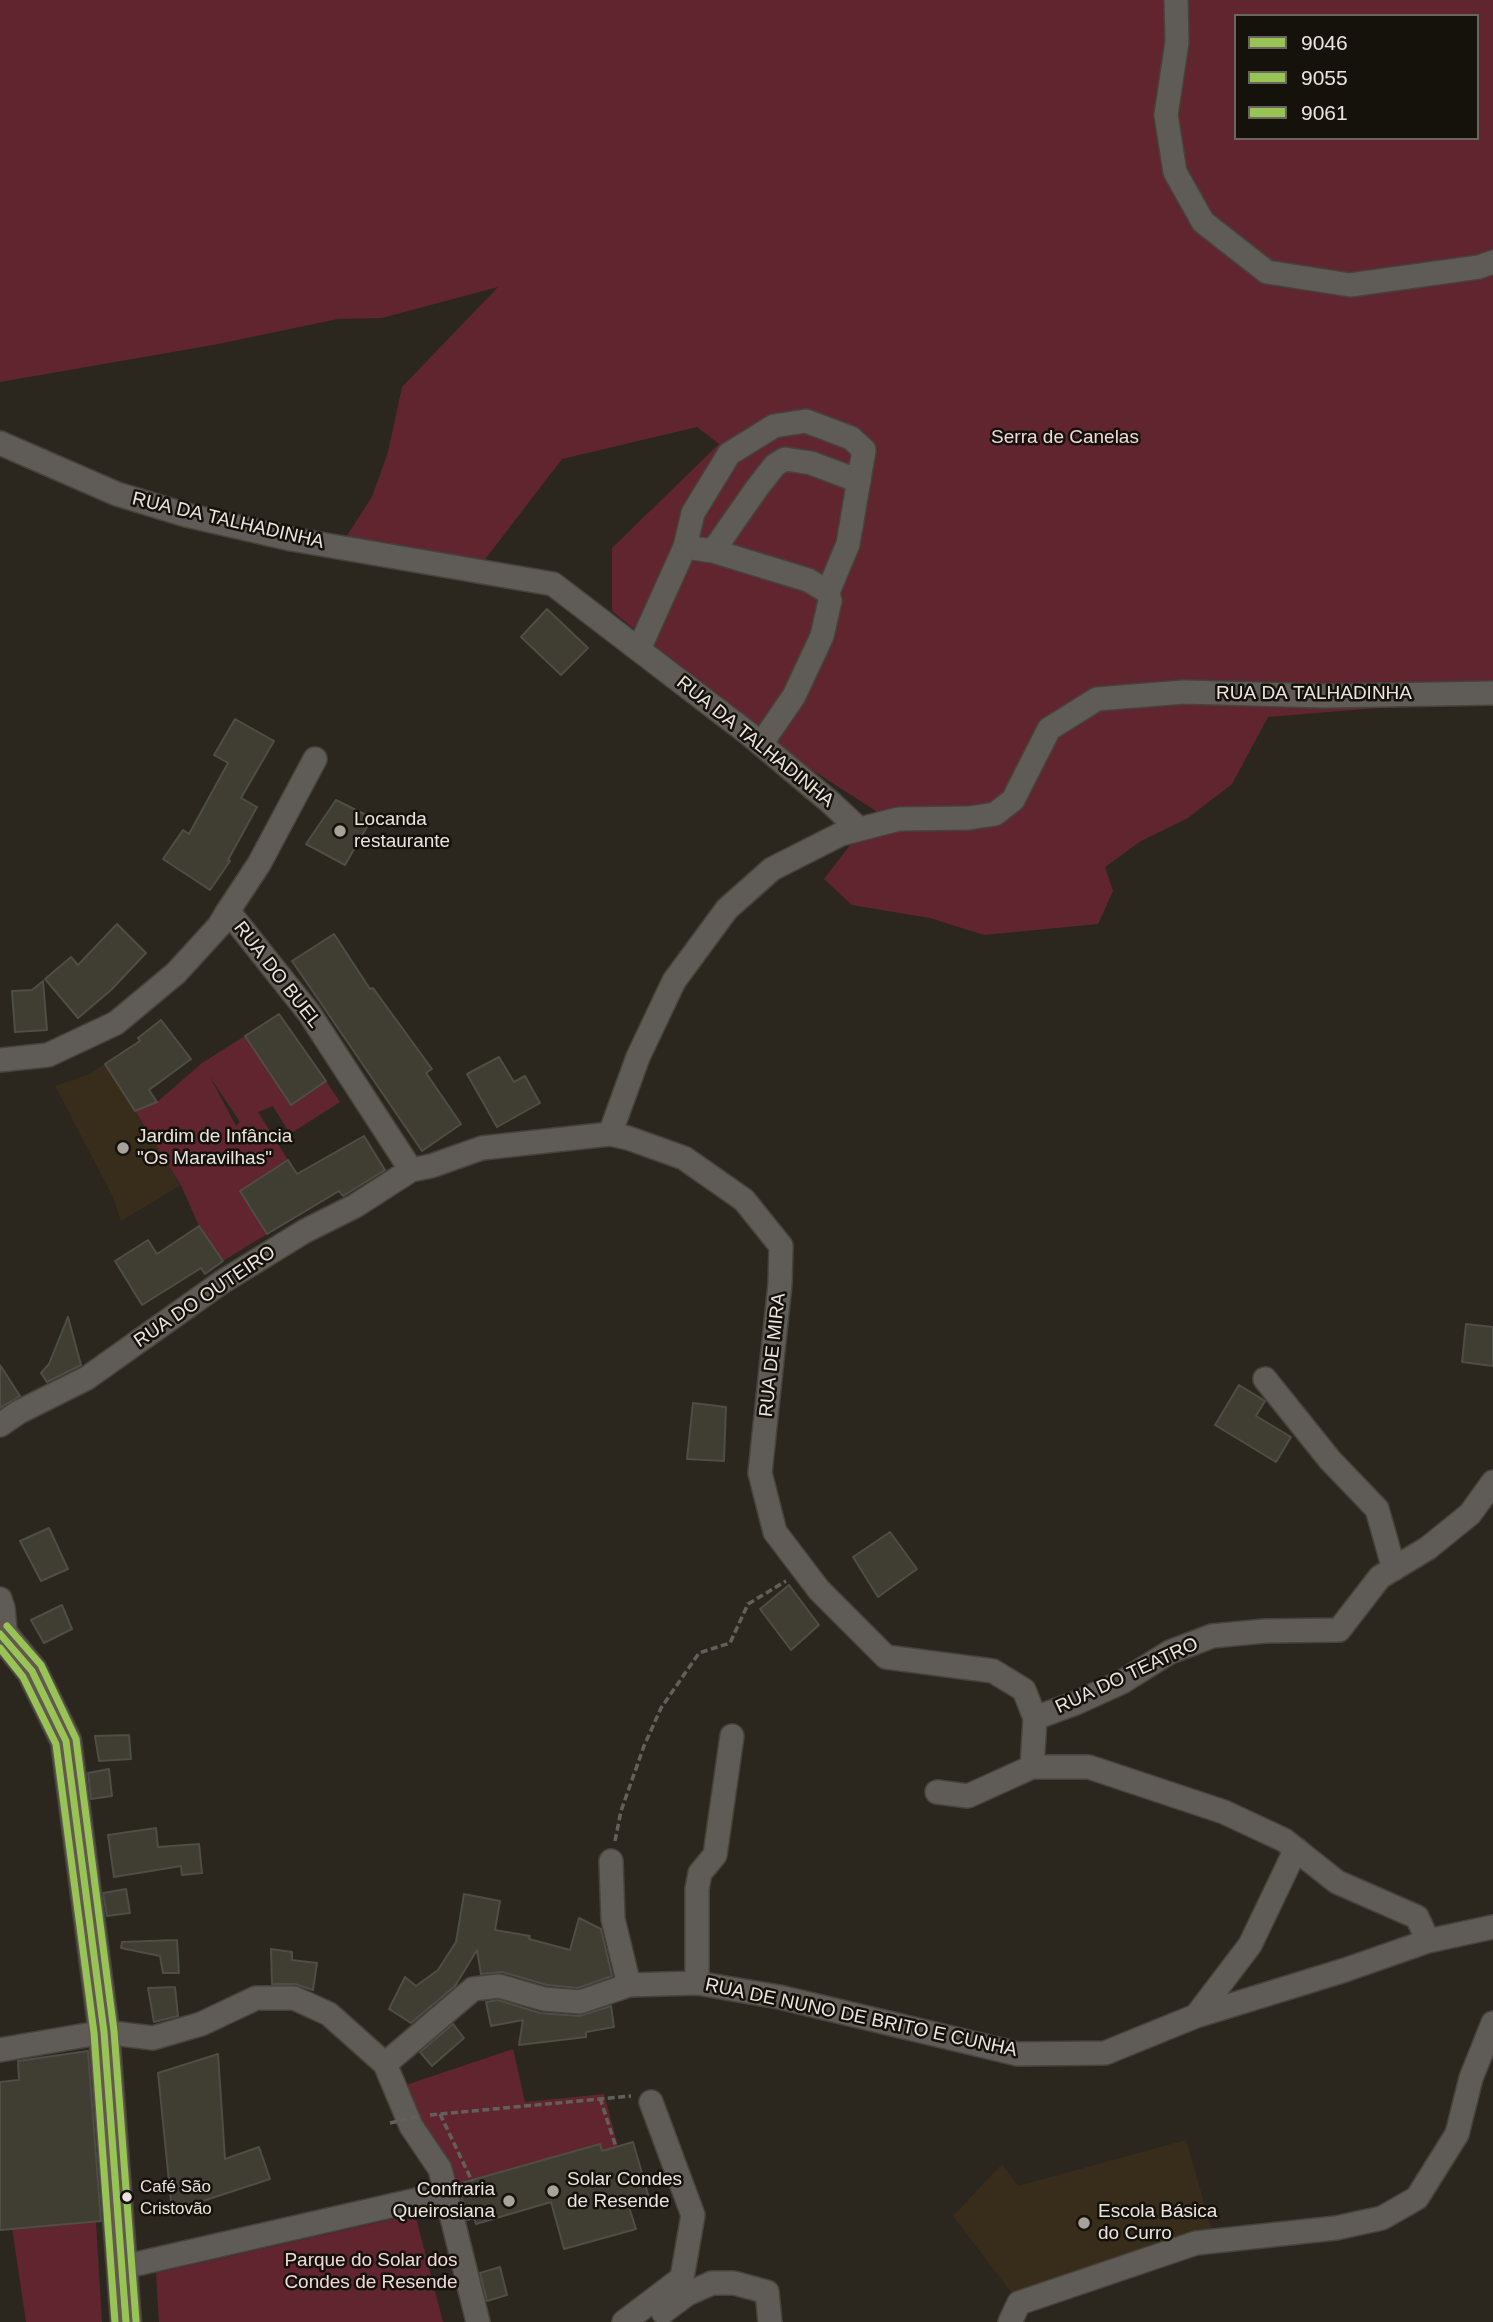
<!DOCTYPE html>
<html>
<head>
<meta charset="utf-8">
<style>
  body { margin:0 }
  #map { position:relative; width:1493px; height:2322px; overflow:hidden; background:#2b271f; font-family:Helvetica,sans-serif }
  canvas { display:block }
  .legend { position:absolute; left:1234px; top:14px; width:245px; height:126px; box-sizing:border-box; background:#15110b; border:2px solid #6a665f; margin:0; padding:9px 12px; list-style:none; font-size:21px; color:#eae5dc }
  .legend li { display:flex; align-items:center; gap:14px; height:35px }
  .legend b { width:35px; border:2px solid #6a665f }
</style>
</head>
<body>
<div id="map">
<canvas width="1493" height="2322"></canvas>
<ul class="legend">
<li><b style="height:9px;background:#98c455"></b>9046</li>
<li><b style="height:9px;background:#98c455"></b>9055</li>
<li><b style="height:9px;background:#98c455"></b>9061</li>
</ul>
</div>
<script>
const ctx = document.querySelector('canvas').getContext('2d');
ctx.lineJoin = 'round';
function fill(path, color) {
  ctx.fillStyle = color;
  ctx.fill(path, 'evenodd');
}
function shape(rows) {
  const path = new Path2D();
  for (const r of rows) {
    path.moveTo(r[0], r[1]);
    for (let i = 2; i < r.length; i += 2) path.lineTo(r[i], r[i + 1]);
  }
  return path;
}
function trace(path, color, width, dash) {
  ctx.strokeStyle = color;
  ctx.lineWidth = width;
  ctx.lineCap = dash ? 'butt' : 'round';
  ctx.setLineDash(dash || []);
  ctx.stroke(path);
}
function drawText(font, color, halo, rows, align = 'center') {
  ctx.font = font + ' Helvetica,sans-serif';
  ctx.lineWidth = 5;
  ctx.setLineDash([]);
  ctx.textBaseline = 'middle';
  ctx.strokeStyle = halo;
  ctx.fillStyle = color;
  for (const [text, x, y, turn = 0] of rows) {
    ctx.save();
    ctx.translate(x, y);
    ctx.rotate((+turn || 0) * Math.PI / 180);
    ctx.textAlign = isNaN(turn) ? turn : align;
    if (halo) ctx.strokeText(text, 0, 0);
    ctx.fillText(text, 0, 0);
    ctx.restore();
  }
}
fill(shape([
  [105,1064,181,1185,121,1221,113,1197,55,1086,90,1074],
  [1186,2140,1212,2230,1014,2296,953,2216,1002,2164,1018,2186]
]), '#382d1b');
fill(shape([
  [0,0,1493,0,1493,694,1464,695,1378,708,1268,717,1232,784,1188,818,1141,841,1105,867,1113,891,1098,924,984,935,930,918,852,905,824,879,876,811,792,757,612,611,612,548,719,444,697,427,562,459,483,562,344,540,372,497,388,452,402,387,498,287,382,318,338,319,213,345,0,382],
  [1236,16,1477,16,1477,138,1236,138],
  [245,1036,291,1105,326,1081,340,1102,290,1134,273,1106,258,1112,288,1160,240,1191,267,1234,223,1261,199,1226,181,1185,135,1111,157,1102,202,1063],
  [210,1077,240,1122,236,1126],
  [513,2049,525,2102,604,2094,618,2146,602,2151,600,2144,458,2184,433,2136,419,2119,403,2086],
  [415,2214,443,2322,159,2322,156,2273],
  [96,2222,102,2322,26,2322,12,2228]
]), '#61252f');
const building = shape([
  [547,609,588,648,561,675,521,637,547,609],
  [235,719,274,741,241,798,257,807,228,860,230,861,210,890,163,859,183,830,189,834,228,763,214,755,235,719],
  [336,800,372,818,345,865,306,844,336,800],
  [117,924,146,953,111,990,78,1018,45,979,71,957,78,965,117,924],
  [334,934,370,989,373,988,432,1069,426,1073,461,1124,422,1151,292,961,334,934],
  [43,981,47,1030,15,1032,12,991,32,990,43,981],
  [279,1014,326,1081,291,1105,245,1036,279,1014],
  [161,1020,191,1059,149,1090,157,1102,135,1111,105,1064,140,1041,138,1038,161,1020],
  [499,1057,514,1082,525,1076,540,1103,497,1127,467,1074,499,1057],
  [364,1136,385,1170,343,1196,339,1191,267,1234,240,1191,288,1160,297,1174,364,1136],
  [199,1226,223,1261,205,1274,201,1268,142,1305,115,1261,148,1240,157,1254,199,1226],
  [68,1317,81,1365,47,1382,41,1373,49,1364,68,1317],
  [1466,1324,1493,1327,1493,1366,1462,1362,1466,1324],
  [0,1365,20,1396,0,1408,0,1365],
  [1239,1385,1265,1401,1256,1416,1291,1437,1276,1462,1215,1425,1239,1385],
  [693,1403,726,1407,724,1461,687,1459,693,1403],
  [49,1528,68,1569,41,1581,20,1541,49,1528],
  [890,1532,917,1569,878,1597,853,1557,890,1532],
  [789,1585,819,1625,791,1650,760,1609,789,1585],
  [62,1605,72,1629,44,1643,31,1620,62,1605],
  [129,1735,131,1759,99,1761,95,1736,129,1735],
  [109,1769,112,1796,91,1799,88,1773,109,1769],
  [156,1828,158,1847,199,1844,202,1873,182,1875,181,1866,114,1877,108,1835,156,1828],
  [126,1889,130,1913,107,1916,103,1893,126,1889],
  [464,1894,500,1901,495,1930,530,1936,529,1939,570,1950,579,1918,601,1929,612,1976,578,1988,547,1985,502,1972,481,1974,477,1950,455,1986,411,2023,389,2009,405,1977,416,1986,438,1970,456,1942,464,1894],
  [177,1940,179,1973,163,1973,160,1956,121,1948,122,1942,177,1940],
  [271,1949,292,1952,292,1960,317,1963,313,1990,295,1984,272,1984,271,1949],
  [175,1987,178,2016,154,2022,148,1988,175,1987],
  [498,2000,540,2013,579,2016,611,2006,614,2027,586,2032,586,2037,519,2045,523,2020,491,2026,486,2002,498,2000],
  [453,2024,464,2038,432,2066,420,2052,453,2024],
  [88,2051,101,2221,0,2230,0,2082,19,2080,18,2061,88,2051],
  [218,2054,225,2159,259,2147,270,2179,172,2211,158,2073,218,2054],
  [633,2142,649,2198,628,2204,636,2229,564,2249,551,2202,476,2224,474,2218,467,2220,458,2184,600,2144,602,2151,633,2142],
  [500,2267,507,2295,487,2301,480,2273,500,2267]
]);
fill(building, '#403e32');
trace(building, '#4e4d46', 2);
const minor = shape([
  [1176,0,1177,42,1166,115,1175,172,1203,222,1267,272,1350,285,1479,267,1493,262],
  [0,443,117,494,186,515,291,539,553,584,749,734,830,802,859,829],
  [685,547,713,551,808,580,828,592,830,601,822,636,794,696,761,744],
  [713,551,757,488,775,465,785,459,811,463,859,481],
  [639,649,685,547,693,513,729,454,774,426,806,421,851,438,864,450,848,544,828,592],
  [228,911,309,1013,411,1170],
  [0,1060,48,1055,116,1023,176,973,219,926,228,911,259,864,315,759],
  [610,1134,638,1057,674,981,727,909,772,869,841,834,899,819,969,818,995,814,1013,800,1049,729,1097,699,1184,692,1324,696,1493,693],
  [1265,1379,1330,1460,1377,1509,1394,1569],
  [0,1425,19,1412,87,1378,222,1282,305,1231,355,1206,411,1170,431,1166,482,1148,610,1134,628,1138,684,1158,744,1200,781,1246,780,1284,760,1473,775,1532,819,1590,886,1657,993,1671,1024,1690,1035,1718,1032,1767],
  [0,1599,3,1608,6,1639],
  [1035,1718,1076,1703,1122,1682,1170,1652,1212,1636,1265,1631,1339,1630,1380,1577,1428,1548,1470,1514,1493,1482],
  [937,1792,968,1796,1032,1767,1089,1767,1224,1812,1284,1840,1337,1882,1417,1917,1428,1941],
  [611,1861,613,1919,629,1985],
  [697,1983,697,1889,700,1873,715,1855,732,1736],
  [1196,2016,1250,1945,1296,1849],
  [0,2050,104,2032,153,2038,201,2024,256,1998,294,1998,329,2014,385,2064,411,2126,440,2169,478,2322],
  [385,2064,473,1989,499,1986,544,1999,580,2002,629,1985,697,1983,779,1997,1018,2054,1105,2053,1196,2016,1345,1970,1428,1941,1493,1927],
  [123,2267,447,2193],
  [663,2312,687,2294,712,2283,734,2283,767,2292,770,2322],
  [624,2322,682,2278,693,2215,651,2102],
  [1010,2322,1019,2303,1196,2243,1336,2228,1382,2218,1417,2198,1457,2134,1471,2078,1493,2023]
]);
const major = shape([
  [0,1634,6,1639,32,1671,66,1741,104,2032,126,2322]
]);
trace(minor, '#46433b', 26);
trace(major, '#46433b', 33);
trace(shape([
  [615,1841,621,1811,644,1746,661,1708,699,1653,730,1643,748,1604,786,1581],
  [600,2098,616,2147],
  [440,2114,472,2181],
  [430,2115,631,2096]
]), '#63605b', 3.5, [7, 3.5]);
trace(minor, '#5f5b56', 23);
trace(major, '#625850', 30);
trace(shape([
  [390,2123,421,2116]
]), '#63605b', 3.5, [7, 3.5]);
trace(shape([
  [0,1634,32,1671,66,1741,104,2032,126,2322]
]), '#98c455', 7);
trace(shape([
  [0,1648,23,1677,56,1744,94,2033,115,2322]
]), '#98c455', 7);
trace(shape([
  [7,1626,41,1665,76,1739,114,2031,136,2321]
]), '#98c455', 7);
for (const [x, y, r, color] of [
  [340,831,7,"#a7a29a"],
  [123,1148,7,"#a7a29a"],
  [553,2191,7,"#a7a29a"],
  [127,2197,6,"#eae5dc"],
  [509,2201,7,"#a7a29a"],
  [1084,2223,7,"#a7a29a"]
]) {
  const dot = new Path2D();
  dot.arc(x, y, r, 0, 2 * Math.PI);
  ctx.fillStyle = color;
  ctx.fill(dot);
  trace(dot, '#15110b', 2.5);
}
drawText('17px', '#eae5dc', '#15110b', [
  ["Café São",140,2187],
  ["Cristovão",140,2209]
], 'left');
drawText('19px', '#f2d8da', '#15110b', [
  ["Serra de Canelas",1065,438],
  ["Parque do Solar dos",371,2261],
  ["Condes de Resende",371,2283]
]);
drawText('19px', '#eae5dc', '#15110b', [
  ["RUA DA TALHADINHA",228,521,13],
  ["RUA DA TALHADINHA",1314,694],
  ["RUA DA TALHADINHA",755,742,39],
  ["RUA DO BUEL",277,975,52],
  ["RUA DO OUTEIRO",205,1297,-34],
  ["RUA DE MIRA",773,1355,-84],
  ["RUA DO TEATRO",1127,1676,-25],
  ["RUA DE NUNO DE BRITO E CUNHA",861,2018,12]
]);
drawText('19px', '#eae5dc', '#15110b', [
  ["Locanda",354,820],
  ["restaurante",354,842],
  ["Jardim de Infância",137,1137],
  ["\"Os Maravilhas\"",137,1159],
  ["Solar Condes",567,2180],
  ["de Resende",567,2202],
  ["Confraria",495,2190,"right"],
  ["Queirosiana",495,2212,"right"],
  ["Escola Básica",1098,2212],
  ["do Curro",1098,2234]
], 'left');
</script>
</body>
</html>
